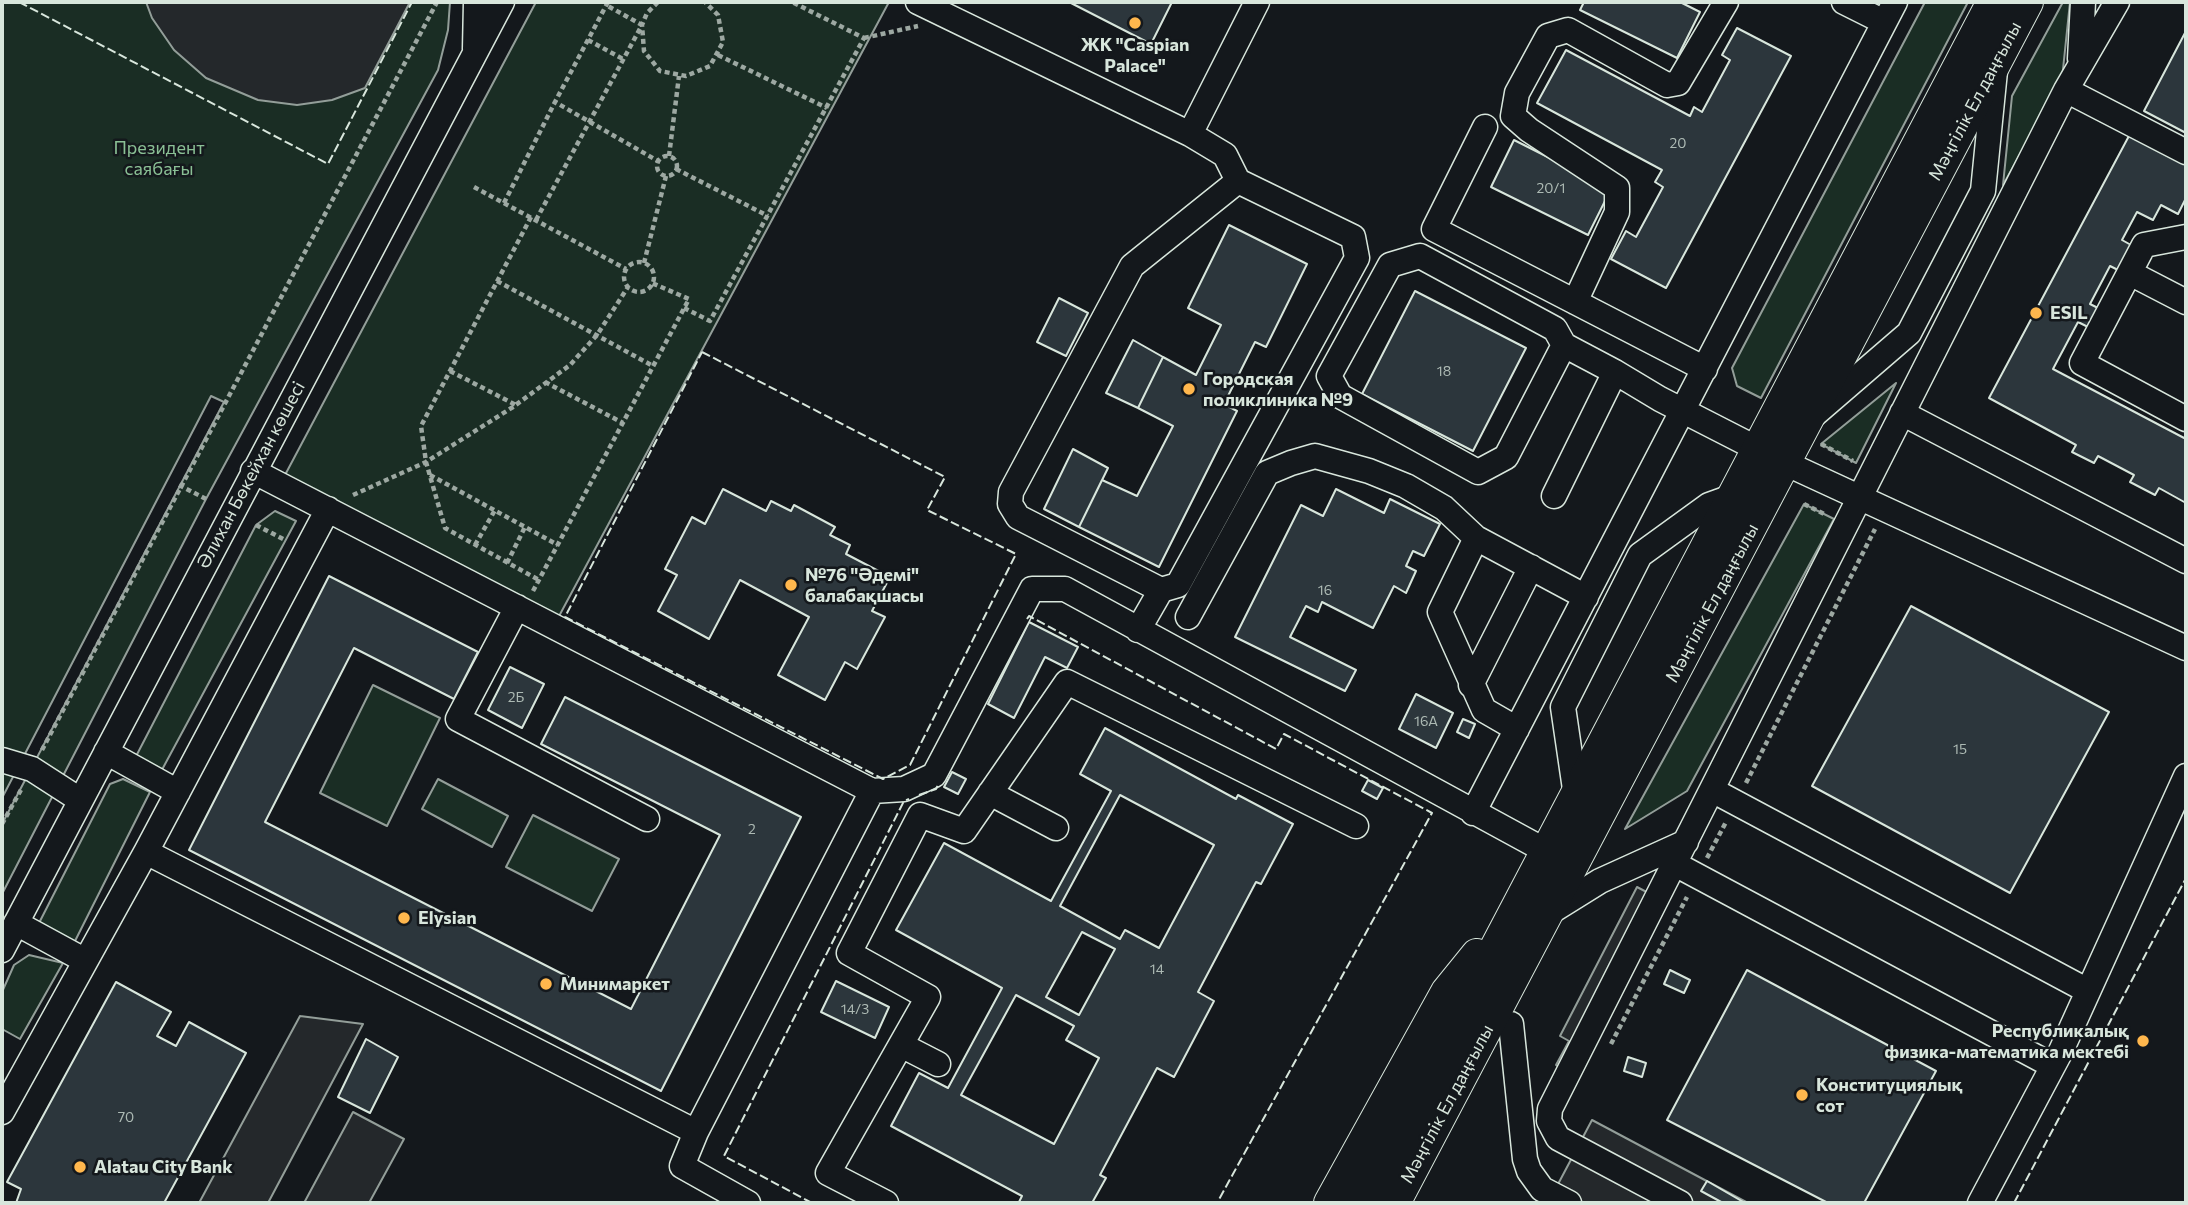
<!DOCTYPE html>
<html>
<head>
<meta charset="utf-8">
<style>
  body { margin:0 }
  #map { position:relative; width:2188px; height:1205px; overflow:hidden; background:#14181c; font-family:Commissioner,sans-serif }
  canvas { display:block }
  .frame { position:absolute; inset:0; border:4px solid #d8e6dc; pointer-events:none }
</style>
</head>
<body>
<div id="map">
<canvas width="2188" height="1205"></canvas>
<div class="frame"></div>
</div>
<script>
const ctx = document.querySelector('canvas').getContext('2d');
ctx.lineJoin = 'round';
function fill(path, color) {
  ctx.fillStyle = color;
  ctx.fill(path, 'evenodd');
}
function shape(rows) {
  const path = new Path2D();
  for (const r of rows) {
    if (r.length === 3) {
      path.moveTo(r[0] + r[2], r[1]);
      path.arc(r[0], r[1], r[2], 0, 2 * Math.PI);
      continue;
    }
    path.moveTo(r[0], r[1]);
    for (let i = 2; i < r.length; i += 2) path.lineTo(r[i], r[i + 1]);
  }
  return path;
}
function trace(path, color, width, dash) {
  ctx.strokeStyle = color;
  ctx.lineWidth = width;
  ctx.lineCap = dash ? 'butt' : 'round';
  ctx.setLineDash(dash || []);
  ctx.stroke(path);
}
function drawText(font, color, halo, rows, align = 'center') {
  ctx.font = font + ' Commissioner,sans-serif';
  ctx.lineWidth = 5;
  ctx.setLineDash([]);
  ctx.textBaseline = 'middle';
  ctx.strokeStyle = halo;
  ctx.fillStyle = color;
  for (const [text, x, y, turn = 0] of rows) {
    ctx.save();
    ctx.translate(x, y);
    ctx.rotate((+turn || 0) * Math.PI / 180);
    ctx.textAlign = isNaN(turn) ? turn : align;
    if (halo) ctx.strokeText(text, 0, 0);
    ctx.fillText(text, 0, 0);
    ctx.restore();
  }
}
const green = shape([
  [2,2,450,2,448,30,438,70,206,499,2,894,2,824,224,402,211,396,2,798,2,2],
  [536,2,889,2,558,618,285,475,536,2],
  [1925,2,1968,2,1761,398,1737,386,1732,368,1925,2],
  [2063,2,2070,2,2062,79,2003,185,2012,96,2063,2],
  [1896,383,1856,463,1821,444,1896,383],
  [1804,504,1834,519,1687,791,1625,829,1804,504],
  [275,511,296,521,157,779,132,764,256,525,275,511],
  [373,685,440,718,387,826,320,793,373,685],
  [123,779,150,792,72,947,38,925,110,784,123,779],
  [438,779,508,816,492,847,422,809,438,779],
  [533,815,619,859,592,911,506,867,533,815],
  [29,955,63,963,20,1039,2,1029,2,992,14,965,29,955]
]);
fill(green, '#1a2d24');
trace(green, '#939e99', 2);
const parking = shape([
  [146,2,410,2,365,88,332,100,297,105,258,100,206,78,174,50,152,18,146,2],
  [1637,887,1658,898,1568,1073,1556,1065,1569,1041,1560,1036,1637,887],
  [300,1016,363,1024,268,1203,199,1203,300,1016],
  [353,1112,404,1139,369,1203,304,1203,353,1112],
  [1592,1120,1748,1203,1548,1203,1592,1120]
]);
fill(parking, '#24282b');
trace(parking, '#939e99', 2);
const building = shape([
  [1069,2,1172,2,1151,44,1069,2],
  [1584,2,1680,2,1700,12,1677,58,1580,10,1584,2],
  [1737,28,1791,56,1666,288,1611,259,1626,231,1636,237,1663,187,1655,182,1662,170,1537,103,1566,50,1690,116,1694,107,1702,112,1730,60,1722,55,1737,28],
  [2186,31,2186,133,2144,111,2186,31],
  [2130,134,2186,164,2186,198,2178,214,2161,205,2153,220,2137,212,2122,240,2131,245,2118,270,2110,266,2090,304,2100,309,2090,328,2078,322,2053,369,2186,439,2186,503,2159,488,2155,495,2130,482,2134,475,2098,456,2094,463,2072,452,2076,445,1989,398,2130,134],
  [1514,140,1611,189,1588,235,1491,187,1514,140],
  [1229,225,1307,264,1266,347,1255,342,1224,404,1237,411,1159,567,1079,527,1102,480,1137,496,1173,426,1138,408,1163,357,1196,375,1221,325,1188,308,1229,225],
  [1415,291,1526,348,1473,451,1362,394,1415,291],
  [1059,298,1088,313,1066,356,1037,342,1059,298],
  [1133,340,1163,357,1138,408,1106,393,1133,340],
  [1073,449,1108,468,1079,527,1044,509,1073,449],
  [723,489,766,511,771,501,791,511,794,505,835,527,830,535,850,545,846,554,890,577,872,611,885,617,857,669,845,662,825,700,778,675,809,617,740,580,709,639,658,611,677,575,665,569,692,517,705,524,723,489],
  [1336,489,1384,513,1390,499,1440,524,1424,556,1413,551,1406,566,1416,571,1406,593,1394,586,1373,628,1322,602,1318,612,1306,606,1290,637,1356,670,1345,691,1235,637,1301,505,1323,516,1336,489],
  [329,576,478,652,454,699,354,648,265,822,631,1009,720,835,541,744,565,697,801,817,661,1091,189,850,329,576],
  [1911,606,2109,712,2010,893,1812,786,1911,606],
  [1029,622,1078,647,1067,668,1045,657,1014,718,988,704,1029,622],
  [510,667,544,684,522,728,488,710,510,667],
  [1416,694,1453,713,1436,748,1399,729,1416,694],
  [1463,719,1475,724,1469,738,1457,732,1463,719],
  [1105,728,1236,799,1238,795,1293,824,1261,884,1256,882,1198,992,1214,1001,1174,1077,1157,1068,1100,1175,1106,1178,1092,1203,1022,1203,1019,1202,1022,1196,891,1126,919,1073,948,1088,1002,988,896,930,944,843,1051,901,1111,791,1080,774,1105,728],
  [1120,795,1214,845,1159,948,1125,930,1120,939,1060,906,1120,795],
  [1082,932,1115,949,1079,1015,1046,997,1082,932],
  [1016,995,1074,1026,1066,1040,1099,1058,1054,1144,961,1095,1016,995],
  [952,772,966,779,958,794,944,787,952,772],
  [1368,780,1383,788,1377,799,1362,791,1368,780],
  [1670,970,1690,980,1684,993,1664,984,1670,970],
  [1747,970,1936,1071,1864,1203,1828,1203,1667,1120,1747,970],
  [836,981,889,1007,875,1038,821,1012,836,981],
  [116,982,171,1012,157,1036,176,1046,189,1022,246,1053,164,1203,16,1203,21,1189,7,1182,116,982],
  [366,1039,398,1057,370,1113,338,1097,366,1039],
  [1628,1057,1646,1063,1642,1077,1624,1071,1628,1057],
  [1707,1181,1745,1203,1723,1203,1701,1191,1707,1181]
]);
fill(building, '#2c363c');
trace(building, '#d8e6dc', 2);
const minor = shape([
  [918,2,1190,134,1225,155,1238,181,1353,237,1357,258,1178,585,1161,590],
  [1844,2,1884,22],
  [475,49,476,2],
  [2080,59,2083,2],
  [2066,90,2186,152],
  [1485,127,1434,229,1705,369],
  [1190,134,1257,2],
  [2186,237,2144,245,2082,363,2186,419],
  [2130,273,2186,302],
  [1575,302,1617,212,1617,188,1529,130,1513,116,1517,93,1548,36,1568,30,1667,85,1678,83,1726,2],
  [1564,345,1506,457,1478,472,1340,396,1329,376,1390,265,1420,256,1555,329,1564,345,1615,372],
  [1902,413,2186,561],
  [1815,414,1909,333,1983,191,1995,71],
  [253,471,872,791,904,789,934,775,1032,589,1065,589,1546,851],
  [1554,496,1615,372,1660,399,1785,463,2186,648],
  [328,509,146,852,696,1132,872,791],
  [517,607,458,719,647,819],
  [1188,617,1267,473,1291,463,1315,456,1369,471,1406,486,1444,508,1476,538],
  [1138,630,1161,590,1018,517,1010,504,1011,492,1132,266,1238,181],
  [1471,685,1531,567],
  [1517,729,1484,710,1440,612,1476,538,1586,597],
  [106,752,178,792],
  [2,760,32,769,80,800],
  [1712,790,2088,991],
  [990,793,1056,828],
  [1576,796,1563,707,1640,555,1709,505,1734,496],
  [1473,813,1895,2],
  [1675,864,2053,1066],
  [1547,914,1600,881,1686,842],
  [16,923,84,960],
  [2,950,502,2],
  [1511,1024,1525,1159,1529,1171,1542,1189,1569,1203],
  [901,1045,938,1064],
  [2,1112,146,852],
  [696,1132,682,1166,748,1203],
  [886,1203,828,1173,928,997,849,953,920,815,964,831,1067,682,1356,826],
  [1680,1203,1558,1138,1549,1121,1550,1109,2066,90,2117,2],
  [1980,1203,2061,1051,2186,776]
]);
const major = shape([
  [1330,1203,1447,992,1477,955],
  [1362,1203,1993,2],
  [1394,1203,2027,2]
]);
trace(minor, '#d8e6dc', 27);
trace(major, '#d8e6dc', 34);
trace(shape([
  [608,2,555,102,658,161],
  [658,2,647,13,642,25,644,51,660,71,686,76,710,66,723,42,718,15,705,2],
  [864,38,918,26],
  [588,40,623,59],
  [718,55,827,108],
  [669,156,679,76],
  [667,166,10],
  [676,169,768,216],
  [474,187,626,269],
  [504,203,555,102],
  [531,217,421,426,426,462,445,528,539,580],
  [536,220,642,25,606,5],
  [639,277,15],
  [644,263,666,176],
  [497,281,653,366],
  [684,308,710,321,864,38,792,2],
  [450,371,516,405],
  [545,382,623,423],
  [1821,444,1853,461],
  [430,475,558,545],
  [179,485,206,499],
  [353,495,426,462,513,407,570,365,597,335,628,287],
  [1804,504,1826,515],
  [256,525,285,540],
  [475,545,495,510],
  [507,563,525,527],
  [533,591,689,299,652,283],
  [42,750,437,2],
  [1746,783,1875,529],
  [2,824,22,788],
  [1707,858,1726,822],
  [1611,1044,1687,897]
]), '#9da8a2', 4.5, [5, 3.5]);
trace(minor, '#14181c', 24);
trace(major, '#14181c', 32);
trace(shape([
  [19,2,328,164,412,2],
  [702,352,945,477,927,510,1016,554,910,765,883,779,565,617,702,352],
  [1027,619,1029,616,1276,749,1284,734,1432,813,1217,1203],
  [919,795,936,789,939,783],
  [812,1203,724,1156,904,801,909,799],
  [2014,1203,2186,878]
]), '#d8e6dc', 2, [9, 3.5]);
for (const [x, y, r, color] of [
  [1135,23,7,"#ffb74d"],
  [2036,313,7,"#ffb74d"],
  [1189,389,7,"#ffb74d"],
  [791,585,7,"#ffb74d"],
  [404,918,7,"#ffb74d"],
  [546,984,7,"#ffb74d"],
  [2143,1041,7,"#ffb74d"],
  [1802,1095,7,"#ffb74d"],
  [80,1167,7,"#ffb74d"]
]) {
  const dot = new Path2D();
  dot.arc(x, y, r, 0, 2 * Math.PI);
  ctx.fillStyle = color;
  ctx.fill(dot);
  trace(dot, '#14181c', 2.5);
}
drawText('14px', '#adbab4', null, [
  ["20",1678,143],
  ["20/1",1551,188],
  ["18",1444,371],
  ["16",1325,590],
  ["2Б",516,697],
  ["16А",1426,721],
  ["15",1960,749],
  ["2",752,829],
  ["14",1157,969],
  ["14/3",855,1009],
  ["70",126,1117]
]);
drawText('bold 18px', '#d8e6dc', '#14181c', [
  ["ЖК \"Caspian",1135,45,"center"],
  ["Palace\"",1135,66,"center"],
  ["ESIL",2050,313],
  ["Городская",1203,379],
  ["поликлиника №9",1203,400],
  ["№76 \"Әдемі\"",805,575],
  ["балабақшасы",805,596],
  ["Elysian",418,918],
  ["Минимаркет",560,984],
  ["Республикалық",2129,1031,"right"],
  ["физика-математика мектебі",2129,1052,"right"],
  ["Конституциялық",1816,1085],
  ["сот",1816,1106],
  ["Alatau City Bank",94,1167]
], 'left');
drawText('18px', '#d8e6dc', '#14181c', [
  ["Мәңгілік Ел даңғылы",1975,101,-62],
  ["Әлихан Бөкейхан көшесі",251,475,-62],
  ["Мәңгілік Ел даңғылы",1712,603,-62],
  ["Мәңгілік Ел даңғылы",1447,1104,-62]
]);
drawText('18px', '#8ac095', '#14181c', [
  ["Президент",159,148],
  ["саябағы",159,169]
]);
</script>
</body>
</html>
